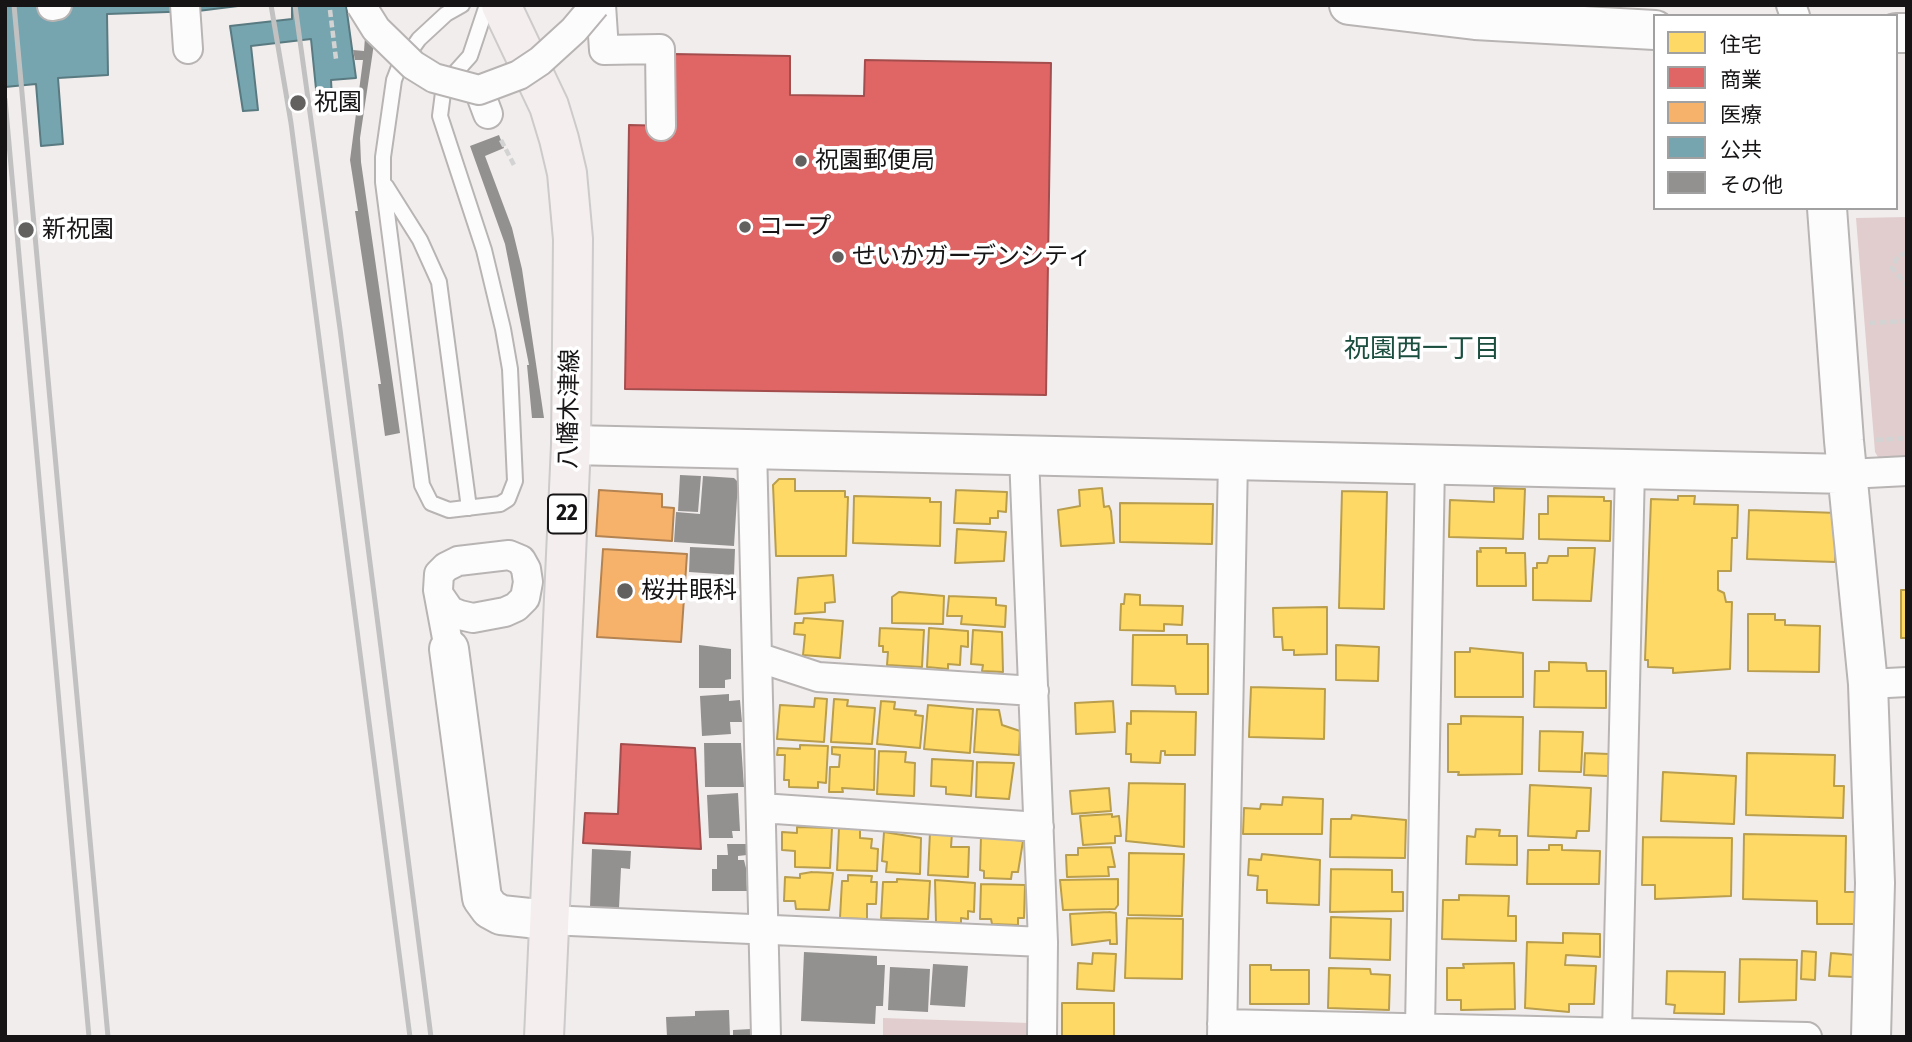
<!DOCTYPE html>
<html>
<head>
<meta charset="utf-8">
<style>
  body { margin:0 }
  #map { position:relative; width:1912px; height:1042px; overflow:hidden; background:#f2eded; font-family:"Fira Sans Condensed","Noto Sans JP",sans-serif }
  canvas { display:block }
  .frame { position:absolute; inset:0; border:7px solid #161414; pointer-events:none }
  .legend { position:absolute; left:1653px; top:14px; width:245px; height:196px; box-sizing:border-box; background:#fff; border:2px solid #a2a1a1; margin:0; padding:9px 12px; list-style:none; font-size:21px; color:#161414 }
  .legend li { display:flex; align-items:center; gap:14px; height:35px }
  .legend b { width:35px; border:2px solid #a2a1a1 }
</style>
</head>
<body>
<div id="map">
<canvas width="1912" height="1042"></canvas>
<div class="frame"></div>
<ul class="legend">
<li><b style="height:19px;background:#ffd966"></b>住宅</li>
<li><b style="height:19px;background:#e06666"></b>商業</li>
<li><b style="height:19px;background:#f6b26b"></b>医療</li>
<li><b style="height:19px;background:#76a5af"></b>公共</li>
<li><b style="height:19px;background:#939090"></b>その他</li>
</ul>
</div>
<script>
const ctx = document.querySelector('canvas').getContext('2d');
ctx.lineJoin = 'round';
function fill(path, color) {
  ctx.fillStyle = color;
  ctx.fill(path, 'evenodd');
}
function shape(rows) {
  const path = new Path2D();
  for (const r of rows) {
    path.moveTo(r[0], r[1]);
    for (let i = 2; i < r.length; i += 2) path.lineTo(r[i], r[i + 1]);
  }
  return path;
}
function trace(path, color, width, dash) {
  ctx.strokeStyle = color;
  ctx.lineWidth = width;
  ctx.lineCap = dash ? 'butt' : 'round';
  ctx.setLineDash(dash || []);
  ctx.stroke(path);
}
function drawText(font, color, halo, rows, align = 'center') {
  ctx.font = font + ' "Fira Sans Condensed","Noto Sans JP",sans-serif';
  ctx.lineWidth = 7;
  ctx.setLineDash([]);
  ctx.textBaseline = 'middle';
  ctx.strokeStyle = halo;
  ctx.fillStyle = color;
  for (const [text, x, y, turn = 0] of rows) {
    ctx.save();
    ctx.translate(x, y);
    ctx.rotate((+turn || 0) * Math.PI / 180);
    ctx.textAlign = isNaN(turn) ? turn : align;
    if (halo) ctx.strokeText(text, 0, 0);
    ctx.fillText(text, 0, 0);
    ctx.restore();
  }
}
fill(shape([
  [1907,217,1907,456,1878,457,1875,452,1856,218],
  [883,1018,1029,1023,1029,1037,883,1037]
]), '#e1cdcd');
const homes = shape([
  [779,479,795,479,795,491,845,491,845,497,848,497,846,556,776,556,773,485,779,479],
  [1102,488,1104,507,1109,506,1111,511,1114,543,1061,546,1058,510,1080,506,1079,490,1102,488],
  [1494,488,1525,489,1523,539,1449,537,1450,500,1494,502,1494,488],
  [956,490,1007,492,1006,512,998,511,998,518,990,518,990,524,954,523,956,490],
  [1342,491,1387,492,1384,609,1339,608,1342,491],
  [854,496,930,498,930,502,941,502,940,546,853,543,854,496],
  [1548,496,1604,497,1604,501,1611,501,1610,541,1539,539,1539,514,1548,514,1548,496],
  [1678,496,1695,496,1694,504,1738,505,1737,538,1732,538,1731,571,1718,571,1718,590,1724,593,1726,602,1732,602,1730,669,1673,673,1673,668,1648,667,1648,660,1645,660,1651,499,1678,500,1678,496],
  [1120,503,1213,504,1212,544,1120,542,1120,503],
  [1749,510,1838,513,1835,562,1747,559,1749,510],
  [957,529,1006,532,1004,561,955,563,957,529],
  [1480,548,1506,548,1506,553,1525,553,1526,586,1477,586,1477,551,1481,552,1480,548],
  [1568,548,1595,548,1591,601,1533,600,1533,568,1537,568,1537,563,1547,563,1549,556,1568,556,1568,548],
  [833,575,835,602,825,603,825,612,795,614,798,578,833,575],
  [1901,590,1907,590,1907,638,1901,638,1901,590],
  [899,592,944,596,943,624,892,623,892,597,899,592],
  [1125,594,1140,595,1140,605,1183,606,1182,625,1164,624,1164,631,1120,630,1121,604,1124,604,1125,594],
  [949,596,996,598,996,605,1006,606,1005,627,961,624,962,616,947,616,949,596],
  [1327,607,1327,654,1294,655,1294,650,1283,650,1282,637,1274,637,1273,608,1327,607],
  [1748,614,1775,614,1775,620,1785,620,1785,625,1820,626,1819,672,1748,671,1748,614],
  [804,618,843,621,840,658,803,655,805,635,794,634,795,623,803,623,804,618],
  [880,628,924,630,922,667,887,665,888,652,883,652,883,646,879,646,880,628],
  [929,628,968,631,968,647,961,646,960,665,948,664,948,669,927,667,929,628],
  [973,630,1002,632,1003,672,982,671,983,665,971,664,973,630],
  [1133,635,1187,635,1187,644,1208,644,1208,694,1176,694,1175,686,1132,685,1133,635],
  [1336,645,1379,647,1378,681,1336,680,1336,645],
  [1470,648,1523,653,1523,697,1455,697,1455,652,1470,652,1470,648],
  [1549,662,1586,663,1587,671,1606,671,1606,708,1534,707,1535,671,1549,671,1549,662],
  [1251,687,1325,689,1324,739,1249,737,1251,687],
  [815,698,827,699,824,742,777,739,780,705,814,707,815,698],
  [834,699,848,700,847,706,875,708,872,744,831,742,834,699],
  [881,701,895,702,894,709,916,711,915,715,923,716,920,748,877,744,881,701],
  [1113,701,1115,732,1076,734,1075,703,1113,701],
  [928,705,973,709,970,753,924,749,928,705],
  [977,709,999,710,1002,725,1020,731,1019,755,974,752,977,709],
  [1131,711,1196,712,1195,755,1165,755,1165,751,1161,751,1160,763,1131,762,1131,754,1126,754,1127,723,1131,724,1131,711],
  [1461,716,1523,717,1522,774,1458,775,1459,772,1448,772,1448,724,1461,724,1461,716],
  [1540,731,1583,732,1581,772,1539,771,1540,731],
  [800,745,828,746,826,783,818,782,818,788,789,787,789,780,784,780,785,755,777,755,778,748,800,749,800,745],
  [832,747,875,749,874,790,842,788,843,792,829,792,830,767,839,767,840,755,832,754,832,747],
  [879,751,906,752,905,762,915,763,914,796,877,794,879,751],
  [1585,753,1609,754,1608,776,1584,775,1585,753],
  [1747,753,1835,755,1834,786,1844,786,1843,818,1746,815,1747,753],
  [932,759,973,761,971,796,946,794,946,787,931,786,932,759],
  [977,762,1014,763,1009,799,976,797,977,762],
  [1663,772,1736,776,1734,824,1661,821,1663,772],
  [1129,783,1185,784,1184,847,1126,841,1129,783],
  [1530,785,1591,788,1589,831,1577,831,1576,838,1528,836,1530,785],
  [1109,788,1111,811,1072,814,1070,791,1109,788],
  [1283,797,1323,799,1322,834,1243,834,1244,808,1260,809,1261,804,1282,805,1283,797],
  [1112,814,1112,817,1119,816,1121,836,1115,836,1115,843,1083,845,1080,816,1112,814],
  [1352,815,1406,820,1405,858,1330,857,1331,819,1351,819,1352,815],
  [797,827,832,828,830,868,795,867,795,851,782,850,782,832,797,833,797,827],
  [839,828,860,829,860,838,872,839,871,848,878,849,877,871,837,870,839,828],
  [1476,829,1500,830,1499,836,1517,836,1517,865,1466,864,1467,836,1475,837,1476,829],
  [884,832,921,838,920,874,886,872,887,862,882,861,884,832],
  [930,832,952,833,951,847,969,847,968,877,928,875,930,832],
  [1744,834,1846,836,1845,892,1856,892,1856,924,1817,924,1817,901,1743,899,1744,834],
  [981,836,1023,841,1018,872,1012,872,1011,879,984,878,984,871,980,870,981,836],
  [1643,837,1732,838,1731,896,1655,899,1655,885,1642,885,1643,837],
  [1549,845,1562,845,1562,850,1600,851,1599,884,1527,884,1528,850,1549,850,1549,845],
  [1111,847,1115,867,1108,867,1109,876,1067,877,1066,855,1078,855,1078,848,1111,847],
  [1129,853,1184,854,1182,916,1128,915,1129,853],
  [1262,854,1320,860,1319,905,1267,903,1267,890,1257,890,1258,876,1248,875,1249,859,1261,860,1262,854],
  [1331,869,1392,870,1392,892,1403,892,1403,911,1330,912,1331,869],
  [812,872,833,873,829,910,796,909,795,901,784,901,785,877,800,878,800,874,812,872],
  [848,875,872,876,871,882,877,882,876,904,867,904,867,919,840,918,842,881,848,881,848,875],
  [897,879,930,881,928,919,881,918,883,882,897,882,897,879],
  [1118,879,1118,905,1115,909,1063,910,1060,880,1118,879],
  [935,880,975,883,974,912,968,911,968,919,961,918,961,923,936,922,935,880],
  [981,884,1025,885,1024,918,1018,918,1018,925,992,924,991,919,980,919,981,884],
  [1459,895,1509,896,1508,916,1516,916,1516,941,1442,939,1443,900,1459,900,1459,895],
  [1109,912,1116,913,1117,944,1110,944,1110,940,1072,945,1070,914,1109,912],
  [1331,917,1391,919,1390,960,1330,958,1331,917],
  [1127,918,1183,919,1182,979,1125,978,1127,918],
  [1563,933,1600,934,1600,957,1566,955,1565,965,1596,966,1594,1004,1569,1004,1569,1012,1525,1008,1527,942,1563,943,1563,933],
  [1802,951,1816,952,1815,980,1801,979,1802,951],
  [1093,953,1116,954,1114,991,1077,989,1078,963,1092,964,1093,953],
  [1831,953,1856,955,1854,977,1829,976,1831,953],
  [1740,959,1797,960,1796,1000,1739,1002,1740,959],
  [1514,963,1515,1009,1461,1010,1461,1000,1447,1000,1447,968,1464,968,1463,964,1514,963],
  [1250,965,1271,965,1271,970,1309,970,1309,1004,1250,1004,1250,965],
  [1329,968,1370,969,1371,974,1390,975,1389,1010,1328,1008,1329,968],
  [1667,971,1725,972,1724,1014,1674,1013,1675,1005,1666,1004,1667,971],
  [1062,1003,1114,1003,1114,1037,1062,1037,1062,1003]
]);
fill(homes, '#ffd966');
trace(homes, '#b99e4d', 2);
const shops = shape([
  [673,54,790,56,790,95,864,96,865,60,1051,63,1046,395,625,389,629,125,672,126,673,54],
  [621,744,695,748,701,849,583,843,585,813,618,814,621,744]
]);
fill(shops, '#e06666');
trace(shops, '#a34d4d', 2);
const health = shape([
  [599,490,662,494,662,507,674,508,672,541,596,536,599,490],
  [603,549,687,554,681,642,597,637,603,549]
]);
fill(health, '#f6b26b');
trace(health, '#b38351', 2);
const public = shape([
  [5,5,246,5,198,11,107,14,108,75,58,78,63,144,41,146,36,84,5,87,5,5],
  [292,5,346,5,356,78,331,80,332,98,317,99,311,39,251,46,258,110,243,111,230,26,292,19,292,5]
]);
fill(public, '#76a5af');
trace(public, '#597a80', 2);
fill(shape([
  [366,23,375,37,360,138,361,162,400,433,385,436,378,384,381,384,355,211,358,211,350,160,363,60,355,60,353,50,364,51],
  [499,135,504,148,485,156,512,228,522,269,544,418,532,418,527,365,529,365,505,244,470,146],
  [680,475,701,476,698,512,678,511],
  [703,476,734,478,738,482,734,546,674,542,676,512,700,514],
  [690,547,735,549,734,575,689,572],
  [699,645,731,649,731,679,725,680,725,688,699,688],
  [729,694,729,701,740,700,742,722,730,722,731,734,702,736,700,696],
  [704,743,741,743,744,787,705,787],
  [738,793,740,831,732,831,733,838,709,838,707,795],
  [727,844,746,844,747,855,738,856,738,860,744,860,746,868,747,891,712,891,712,869,717,869,717,855,728,855],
  [592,849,631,851,630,869,621,868,619,908,590,907],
  [804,952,877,956,877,965,885,965,883,1006,876,1006,875,1024,801,1021],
  [933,964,968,966,965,1007,930,1005],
  [890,967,930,969,928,1012,888,1010],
  [729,1010,730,1037,667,1037,666,1017,695,1016,695,1011],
  [751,1029,752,1037,733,1037,733,1030]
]), '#939090');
const lane = shape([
  [462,5,446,14,419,39,399,67,394,80,383,157,383,182,422,485,431,503,449,510,500,504,508,499,515,481,510,369,503,329,484,250,440,116,444,85,470,56,487,5],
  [386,186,420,240,439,282,469,508]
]);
const street = shape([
  [185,5,188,49],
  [601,5,604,50,660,49,661,126],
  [1791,5,1795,16],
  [52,6,57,5],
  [479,90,488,114],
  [752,447,766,1037],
  [1024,455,1043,942,1042,1037],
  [1848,474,1907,471],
  [439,595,450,611,460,615,473,618,505,612,516,607,525,598,528,582,526,569,521,560,509,555,458,561,446,567,439,574,438,590,449,649],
  [757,657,818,677,1034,691],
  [1868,684,1907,682],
  [761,808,1039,827],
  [548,920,1043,942],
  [1222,1024,1807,1037],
  [1420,1028,1430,463],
  [1617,1033,1630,468],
  [1222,1037,1233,459]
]);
const secondary = shape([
  [1349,5,1475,20,1655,30],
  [1896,33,1907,33],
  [1827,208,1844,441,1868,684,1875,883,1871,1037],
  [571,445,1848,474],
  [449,649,482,898,490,909,501,915,548,920]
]);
const primary = shape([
  [501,5,549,106,559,139,567,173,573,239,571,445,544,1037]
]);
trace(lane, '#b8b4b4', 18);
trace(street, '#b8b4b4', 32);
trace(secondary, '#b8b4b4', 42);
trace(primary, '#cccaca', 42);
trace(shape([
  [330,10,336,59],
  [501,140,515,167],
  [1907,253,1898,256,1892,268,1907,285],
  [1869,323,1907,321],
  [1876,440,1907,438]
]), '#d3d3d3', 4.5, [7, 3.5]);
trace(lane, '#fdfcfc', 14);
trace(street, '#fdfcfc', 28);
trace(secondary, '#fdfcfc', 38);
trace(primary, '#f5eeee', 38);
trace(shape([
  [14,5,108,1037],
  [271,5,291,123,410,1037],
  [295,5,340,329,431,1037],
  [5,99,89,1037]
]), '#c2c1c1', 5);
const streetBridge = shape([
  [361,5,376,29,413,65,434,78,479,90,519,75,540,61,574,30,595,5]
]);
trace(streetBridge, '#b8b4b4', 32, []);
trace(streetBridge, '#fdfcfc', 28);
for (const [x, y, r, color] of [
  [298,103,9,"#636060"],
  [801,161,7,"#636060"],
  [745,227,7,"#636060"],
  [26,230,9,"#636060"],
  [838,257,7,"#636060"],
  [625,591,9,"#636060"]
]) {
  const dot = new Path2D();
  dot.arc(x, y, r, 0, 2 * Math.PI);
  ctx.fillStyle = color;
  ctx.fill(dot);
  trace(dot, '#fff', 2.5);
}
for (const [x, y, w] of [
  [567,514,38]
]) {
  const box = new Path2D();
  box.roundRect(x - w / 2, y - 19.5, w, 39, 5);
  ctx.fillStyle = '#fff';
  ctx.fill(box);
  trace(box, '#161414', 2);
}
drawText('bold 23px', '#161414', null, [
  ["22",567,514]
]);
drawText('24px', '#161414', '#fff', [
  ["祝園",314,103],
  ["祝園郵便局",815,161],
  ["コープ",759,227],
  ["新祝園",42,230],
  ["せいかガーデンシティ",852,257],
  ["桜井眼科",641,591]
], 'left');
drawText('24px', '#161414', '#fff', [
  ["八幡木津線",570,409,-89]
]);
drawText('26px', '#1b4e3f', '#fff', [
  ["祝園西一丁目",1422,350]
]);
</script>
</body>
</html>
